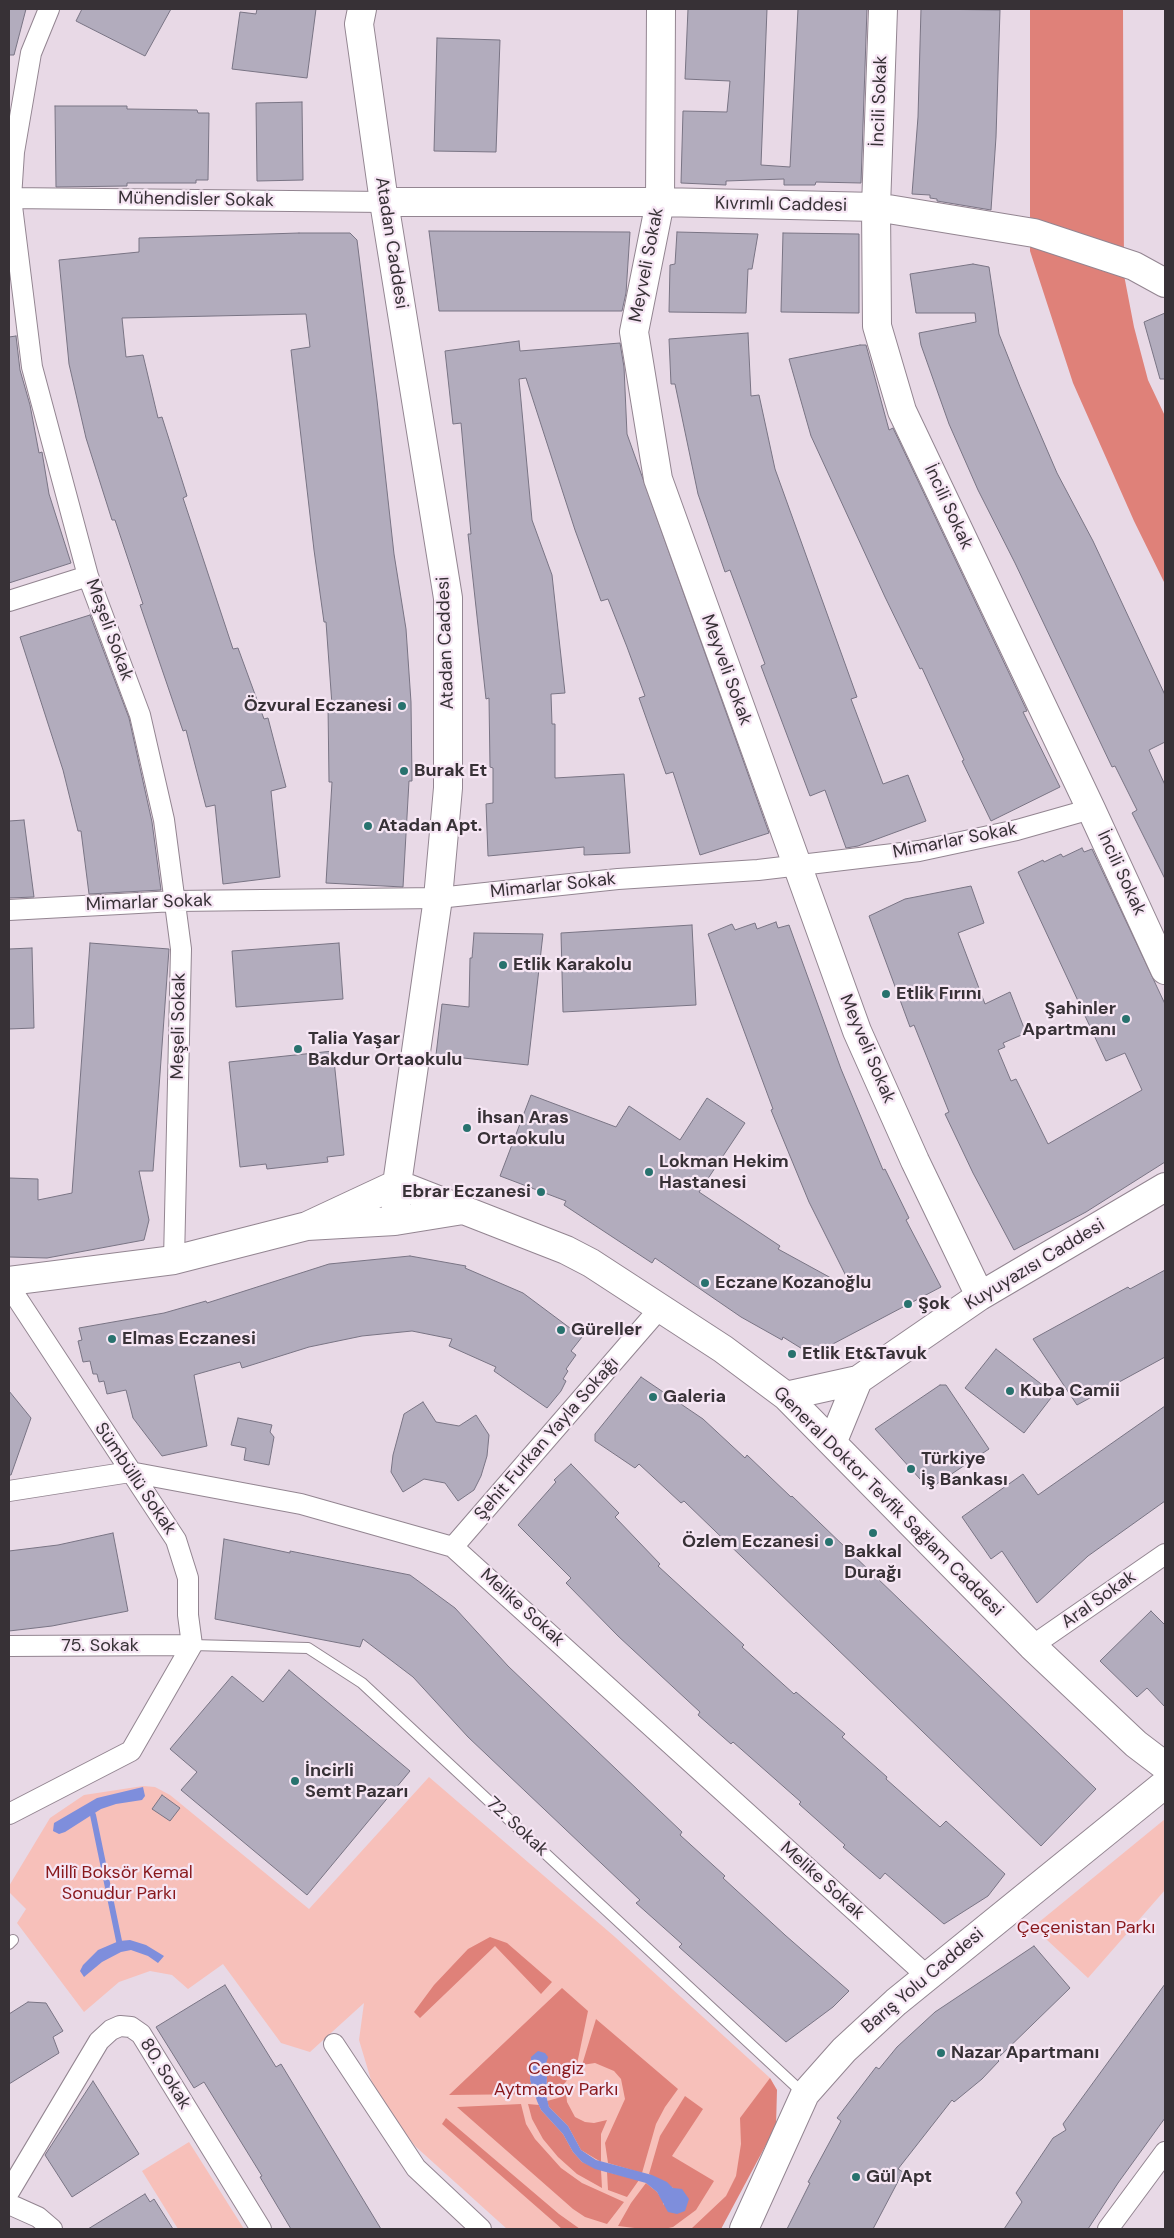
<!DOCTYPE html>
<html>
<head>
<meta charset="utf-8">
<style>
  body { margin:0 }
  #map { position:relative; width:1174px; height:2238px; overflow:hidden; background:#e8d9e6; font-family:"DM Sans",sans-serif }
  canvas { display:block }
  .frame { position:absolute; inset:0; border:10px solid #373136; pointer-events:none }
</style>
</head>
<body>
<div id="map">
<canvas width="1174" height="2238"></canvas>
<div class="frame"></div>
</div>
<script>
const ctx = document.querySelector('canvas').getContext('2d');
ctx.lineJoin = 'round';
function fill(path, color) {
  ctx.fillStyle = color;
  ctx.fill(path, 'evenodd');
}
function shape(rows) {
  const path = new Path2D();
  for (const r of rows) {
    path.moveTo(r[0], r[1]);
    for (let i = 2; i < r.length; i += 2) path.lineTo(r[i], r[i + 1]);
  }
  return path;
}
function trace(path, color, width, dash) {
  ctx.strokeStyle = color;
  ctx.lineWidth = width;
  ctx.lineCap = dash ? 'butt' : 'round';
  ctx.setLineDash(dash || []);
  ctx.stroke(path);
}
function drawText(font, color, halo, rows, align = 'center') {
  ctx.font = font + ' "DM Sans",sans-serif';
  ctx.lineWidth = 4.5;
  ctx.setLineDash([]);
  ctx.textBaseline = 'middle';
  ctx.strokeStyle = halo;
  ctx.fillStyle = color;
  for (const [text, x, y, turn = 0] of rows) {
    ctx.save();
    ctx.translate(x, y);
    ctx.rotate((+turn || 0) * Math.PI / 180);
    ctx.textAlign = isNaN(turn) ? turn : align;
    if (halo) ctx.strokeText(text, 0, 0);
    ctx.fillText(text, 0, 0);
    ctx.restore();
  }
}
fill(shape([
  [429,1777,615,1937,770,2078,777,2090,721,2229,507,2229,415,2146,387,2109,371,2080,359,2040,364,2003,310,2052,281,2043,223,1964,188,1989,172,1975,150,1971,119,1982,84,2012,17,1923,26,1909,9,1892,9,1886,50,1818,84,1795,143,1786,155,1787,170,1795,309,1909],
  [1165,1819,1165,1890,1088,1978,1033,1927],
  [189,2142,244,2229,178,2229,142,2171]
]), '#f7c0ba');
fill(shape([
  [1030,9,1123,9,1124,275,1134,327,1148,380,1165,416,1165,584,1134,521,1073,383,1030,251],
  [490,1937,507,1943,552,1982,541,1994,495,1946,420,2018,414,2012,434,1985,468,1949],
  [562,1988,588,2011,576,2069,561,2088,546,2095,547,2077,544,2070,547,2064,531,2057,530,2080,535,2094,449,2095],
  [596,2019,678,2089,665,2107,656,2124,642,2173,608,2163,605,2143,625,2099,621,2079,614,2071,595,2063,582,2065],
  [770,2078,777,2090,776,2126,721,2229,691,2229,726,2196,736,2176,741,2144,740,2118],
  [566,2092,567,2102,575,2117,585,2122,594,2123,607,2120,601,2134,601,2162,581,2150,568,2126,549,2107,547,2101,558,2098],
  [685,2096,703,2109,672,2156,714,2181,696,2210,673,2227,664,2229,643,2229,618,2226,631,2203,646,2183,657,2192,663,2201,663,2205,673,2188,649,2174,660,2136],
  [521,2104,526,2124,535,2139,561,2168,582,2183,624,2202,607,2224,585,2217,573,2209,457,2107],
  [528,2104,539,2105,541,2110,563,2134,573,2152,582,2162,601,2170,602,2188,577,2174,558,2157,543,2139,532,2119],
  [446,2118,559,2214,580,2229,562,2229,442,2124],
  [607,2172,639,2180,627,2197,608,2190]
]), '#df8179');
fill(shape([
  [143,1787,145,1796,142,1800,116,1804,101,1809,65,1832,59,1834,53,1831,54,1823,97,1798],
  [130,1940,146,1945,164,1956,158,1963,148,1956,131,1950,121,1952,102,1962,84,1977,80,1971,83,1965,98,1950,119,1941],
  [538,2051,545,2053,548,2057,544,2070,547,2077,546,2095,549,2107,568,2126,581,2150,596,2160,652,2175,667,2182,673,2188,682,2189,689,2199,685,2211,677,2214,668,2212,657,2192,646,2183,595,2169,582,2162,573,2152,563,2134,541,2110,537,2101,530,2080,531,2057]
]), '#7e8edc');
trace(shape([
  [93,1815,119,1941]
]), '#7e8edc', 6);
const building = shape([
  [9,9,26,9,14,55,9,55,9,9],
  [82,9,171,9,145,56,76,21,82,9],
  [257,9,316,9,307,78,232,69,240,12,256,14,257,9],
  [688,9,767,9,761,165,790,167,798,9,867,9,861,183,816,182,815,185,784,185,784,179,726,181,726,185,681,183,683,111,727,112,730,81,685,79,688,9],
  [921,9,1000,10,996,137,991,210,937,201,937,199,930,198,930,195,912,194,918,117,921,9],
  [437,38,500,40,496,152,434,151,437,38],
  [302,102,303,180,257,181,256,103,302,102],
  [55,106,127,106,127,109,197,110,198,113,209,113,208,180,196,180,196,183,127,183,127,186,56,187,55,106],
  [429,231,630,232,626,293,622,311,439,311,429,231],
  [677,232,758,234,752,269,748,269,746,313,669,312,670,265,675,264,677,232],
  [299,233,350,233,357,240,377,400,394,554,406,629,411,702,412,781,409,781,403,887,326,883,332,782,329,782,328,705,332,705,326,622,324,622,314,550,291,350,310,347,306,314,122,318,126,357,143,355,158,418,162,417,187,496,183,498,233,649,238,648,264,719,268,718,286,787,271,791,280,877,223,884,215,805,206,807,186,730,183,731,140,605,143,604,115,520,112,520,86,438,69,364,59,260,139,252,139,238,299,233],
  [783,233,859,234,859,313,781,312,783,233],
  [973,264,989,267,999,334,1020,387,1057,473,1093,541,1165,695,1165,742,1149,750,1165,785,1165,879,1132,813,1137,810,1115,766,1112,767,1015,563,978,490,949,424,921,345,919,333,976,322,975,313,916,313,910,274,973,264],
  [1165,313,1165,379,1160,379,1144,322,1165,313],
  [748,333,751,396,759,395,775,469,857,697,851,699,883,784,908,775,926,821,858,846,846,848,825,790,810,796,761,666,765,664,730,570,725,572,698,494,675,384,671,384,669,339,748,333],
  [16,336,20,370,30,405,39,453,42,452,49,494,71,563,9,583,9,337,16,336],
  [519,341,520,351,620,343,624,367,627,434,769,833,700,855,673,772,666,774,639,698,645,696,627,647,608,599,601,601,575,530,526,378,519,379,532,520,552,575,565,693,551,694,552,724,555,724,555,778,624,774,630,853,584,855,584,847,488,856,486,804,493,803,493,768,490,767,489,698,486,699,468,534,471,534,461,423,453,424,445,351,519,341],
  [860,345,866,345,889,430,893,428,1027,711,1023,712,1060,787,991,821,962,761,964,760,922,668,920,669,885,597,811,436,789,359,860,345],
  [90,615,129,718,152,822,161,890,89,894,81,831,78,831,63,770,20,637,90,615],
  [24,820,34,897,9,898,9,821,24,820],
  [1082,848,1084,852,1092,849,1165,1004,1165,1162,1086,1212,1014,1250,973,1173,945,1114,949,1112,914,1025,910,1027,869,916,905,899,971,886,984,923,958,933,985,1004,1010,992,1026,1033,1003,1043,1005,1047,998,1050,1011,1081,1016,1079,1048,1144,1142,1090,1125,1053,1106,1061,1018,872,1043,860,1044,862,1061,854,1063,857,1082,848],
  [776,922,778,928,789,925,841,1069,883,1170,885,1169,909,1218,906,1220,941,1287,812,1355,783,1337,782,1340,741,1317,655,1258,652,1263,564,1205,566,1201,500,1176,531,1095,616,1127,629,1106,680,1140,707,1098,745,1123,699,1192,780,1246,778,1249,853,1290,809,1202,771,1110,773,1109,708,934,732,924,735,930,755,923,757,929,776,922],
  [692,925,696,1005,563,1012,561,933,692,925],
  [474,933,543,934,528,1065,436,1055,442,1004,469,1007,470,958,472,958,474,933],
  [90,943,169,949,153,1171,139,1171,149,1220,144,1240,47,1258,9,1257,9,1178,38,1179,38,1200,72,1193,90,943],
  [339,943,343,999,236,1007,232,951,339,943],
  [32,948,34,1028,9,1029,9,949,32,948],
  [333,1051,344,1155,327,1157,328,1162,267,1169,266,1164,240,1167,229,1062,333,1051],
  [410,1256,466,1266,465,1268,523,1293,582,1337,571,1351,576,1355,566,1369,568,1371,563,1379,566,1381,561,1391,547,1408,494,1371,496,1367,449,1346,452,1339,412,1331,362,1336,309,1347,242,1368,240,1362,194,1375,207,1446,162,1456,133,1418,126,1390,107,1394,104,1381,99,1382,97,1374,93,1374,90,1361,83,1362,78,1341,82,1340,79,1328,164,1313,206,1301,207,1303,329,1264,410,1256],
  [1165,1270,1165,1357,1077,1405,1033,1339,1128,1287,1130,1289,1165,1270],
  [996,1349,1054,1394,1024,1433,965,1388,996,1349],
  [641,1377,703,1419,745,1458,747,1455,791,1497,792,1496,1096,1789,1041,1846,684,1501,681,1503,639,1464,635,1468,595,1441,595,1434,641,1377],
  [940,1385,946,1385,989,1449,929,1489,875,1429,940,1385],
  [9,1391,31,1418,11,1475,9,1475,9,1391],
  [423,1402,436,1422,459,1426,476,1415,489,1435,487,1456,481,1476,474,1490,458,1501,445,1483,424,1479,403,1492,391,1472,393,1455,404,1414,423,1402],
  [1165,1406,1165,1501,1088,1556,1037,1603,1002,1551,991,1559,962,1517,1023,1474,1038,1495,1165,1406],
  [238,1418,272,1425,270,1432,274,1437,269,1465,244,1460,246,1448,231,1445,238,1418],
  [571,1464,619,1513,615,1517,660,1564,658,1566,744,1645,742,1647,794,1694,796,1692,845,1734,842,1737,887,1777,886,1779,940,1827,946,1821,1005,1874,988,1896,944,1924,885,1873,880,1879,843,1847,845,1845,799,1804,801,1802,733,1742,731,1744,698,1715,700,1712,618,1636,566,1583,571,1578,518,1525,556,1482,554,1480,571,1464],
  [113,1533,128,1611,52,1626,9,1631,9,1551,58,1545,113,1533],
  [224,1539,290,1553,290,1551,410,1575,455,1608,508,1666,682,1832,680,1835,725,1876,723,1878,785,1935,849,1991,833,2007,786,2042,679,1947,682,1944,636,1903,640,1900,468,1737,413,1677,363,1639,360,1647,215,1619,224,1539],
  [1151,1611,1165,1625,1165,1707,1147,1688,1137,1697,1100,1661,1151,1611],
  [289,1670,410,1771,307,1895,181,1790,197,1772,170,1749,232,1676,263,1702,289,1670],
  [162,1795,180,1808,170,1821,152,1809,162,1795],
  [1034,1946,1070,1988,997,2059,999,2061,982,2079,954,2102,952,2100,898,2169,903,2172,873,2229,787,2229,810,2183,808,2182,841,2121,837,2118,876,2067,879,2069,897,2047,935,2012,1034,1946],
  [1165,1984,1165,2118,1118,2183,1088,2229,1004,2229,1022,2202,1016,2193,1053,2138,1066,2130,1063,2124,1165,1984],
  [225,1985,276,2067,281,2064,381,2229,291,2229,260,2177,262,2176,204,2082,194,2088,156,2027,225,1985],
  [28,2002,46,2003,63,2031,53,2037,59,2053,9,2084,9,2014,28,2002],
  [93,2081,139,2154,72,2197,45,2155,93,2081],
  [145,2194,150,2202,154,2199,173,2229,88,2229,145,2194]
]);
fill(building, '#b2acbd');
trace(building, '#797484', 1);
const lane = shape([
  [192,1645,308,1648,362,1683,804,2094],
  [9,1944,13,1940]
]);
const street = shape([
  [49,9,31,53,14,152,11,198,32,367,88,576,140,715,164,820,181,949,174,1260],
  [9,198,384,202],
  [9,601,88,576],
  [9,910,175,901,438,898,618,879,758,870,919,851,1017,830,1091,809],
  [9,1286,176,1540,188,1578,188,1615,192,1645,131,1751,9,1814],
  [9,1491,130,1472,301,1504,453,1547,927,1976],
  [453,1547,660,1308],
  [9,1646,192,1645],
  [1032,1646,1165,1554],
  [334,2044,416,2168,481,2229],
  [9,2192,99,2041,111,2030,120,2026,131,2027,141,2034,261,2229],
  [9,2204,38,2217,52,2229],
  [1108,2229,1165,2152]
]);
const secondary = shape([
  [362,9,359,24,384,202,448,598,448,788,438,898,397,1184,395,1221],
  [661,9,660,202,634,332,658,479,857,1031,915,1161,980,1296],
  [883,9,876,207,877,326,902,411,1091,809,1165,970],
  [384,202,660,202,876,207,1034,233,1134,266,1165,283],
  [307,1226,397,1184,566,1250,591,1263,723,1349,786,1396,1032,1646,1136,1744,1165,1766],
  [9,1281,174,1260,307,1226,395,1221,463,1210],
  [786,1396,858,1380,980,1296,1165,1187],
  [833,1441,858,1380],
  [744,2229,805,2094,844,2050,896,2002,1165,1784]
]);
trace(lane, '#938591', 12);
trace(street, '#938591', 22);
trace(secondary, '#938591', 30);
trace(lane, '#fff', 10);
trace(street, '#fff', 20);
trace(secondary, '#fff', 28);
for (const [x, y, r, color] of [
  [402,706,5,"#28726e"],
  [404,771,5,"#28726e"],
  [368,826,5,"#28726e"],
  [503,965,5,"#28726e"],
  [886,994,5,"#28726e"],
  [1126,1019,5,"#28726e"],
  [298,1049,5,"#28726e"],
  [467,1128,5,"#28726e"],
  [649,1172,5,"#28726e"],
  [541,1192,5,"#28726e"],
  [705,1283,5,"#28726e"],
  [908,1304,5,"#28726e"],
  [561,1330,5,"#28726e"],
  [112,1339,5,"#28726e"],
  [792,1354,5,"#28726e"],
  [1010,1391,5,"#28726e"],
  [653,1397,5,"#28726e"],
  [911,1469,5,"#28726e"],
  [873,1533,5,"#28726e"],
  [829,1542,5,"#28726e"],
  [295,1781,5,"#28726e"],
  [941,2053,5,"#28726e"],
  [856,2177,5,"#28726e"]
]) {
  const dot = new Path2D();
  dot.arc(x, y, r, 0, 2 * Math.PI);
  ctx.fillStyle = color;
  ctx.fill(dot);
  trace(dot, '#f6e6f4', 2);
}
drawText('18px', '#373136', '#f6e6f4', [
  ["İncili Sokak",880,101,-88],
  ["Mühendisler Sokak",196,200,1],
  ["Kıvrımlı Caddesi",781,205,1],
  ["Atadan Caddesi",391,243,81],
  ["Meyveli Sokak",647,265,-79],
  ["İncili Sokak",948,507,65],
  ["Meşeli Sokak",109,630,70],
  ["Atadan Caddesi",446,643,-92],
  ["Meyveli Sokak",726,670,70],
  ["Mimarlar Sokak",955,841,-11],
  ["İncili Sokak",1121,873,65],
  ["Mimarlar Sokak",553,886,-6],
  ["Mimarlar Sokak",149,903,-2],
  ["Meşeli Sokak",179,1026,-89],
  ["Meyveli Sokak",867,1049,67],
  ["Kuyuyazısı Caddesi",1035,1265,-31],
  ["Şehit Furkan Yayla Sokağı",547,1439,-49],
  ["Sümbüllü Sokak",135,1479,56],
  ["General Doktor Tevfik Sağlam Caddesi",888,1502,45],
  ["Aral Sokak",1099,1600,-35],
  ["Melike Sokak",522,1608,42],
  ["75. Sokak",100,1646],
  ["72. Sokak",517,1827,43],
  ["Melike Sokak",822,1881,42],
  ["Barış Yolu Caddesi",923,1981,-40],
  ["80. Sokak",165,2074,58]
]);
drawText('bold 18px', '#373136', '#f6e6f4', [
  ["Özvural Eczanesi",392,706,"right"],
  ["Burak Et",414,771],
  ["Atadan Apt.",378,826],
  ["Etlik Karakolu",513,965],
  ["Etlik Fırını",896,994],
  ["Şahinler",1116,1009,"right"],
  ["Apartmanı",1116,1030,"right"],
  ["Talia Yaşar",308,1039],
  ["Bakdur Ortaokulu",308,1060],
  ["İhsan Aras",477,1118],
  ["Ortaokulu",477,1139],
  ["Lokman Hekim",659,1162],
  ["Hastanesi",659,1183],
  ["Ebrar Eczanesi",531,1192,"right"],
  ["Eczane Kozanoğlu",715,1283],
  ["Şok",918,1304],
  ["Güreller",571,1330],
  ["Elmas Eczanesi",122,1339],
  ["Etlik Et&Tavuk",802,1354],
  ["Kuba Camii",1020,1391],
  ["Galeria",663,1397],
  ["Türkiye",921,1459],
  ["İş Bankası",921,1480],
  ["Özlem Eczanesi",819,1542,"right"],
  ["Bakkal",873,1552,"center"],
  ["Durağı",873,1573,"center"],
  ["İncirli",305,1771],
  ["Semt Pazarı",305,1792],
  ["Nazar Apartmanı",951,2053],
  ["Gül Apt",866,2177]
], 'left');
drawText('18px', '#88171b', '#f6e6f4', [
  ["Millî Boksör Kemal",119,1873],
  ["Sonudur Parkı",119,1894],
  ["Çeçenistan Parkı",1086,1928],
  ["Cengiz",556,2069],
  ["Aytmatov Parkı",556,2090]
]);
</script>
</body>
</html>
